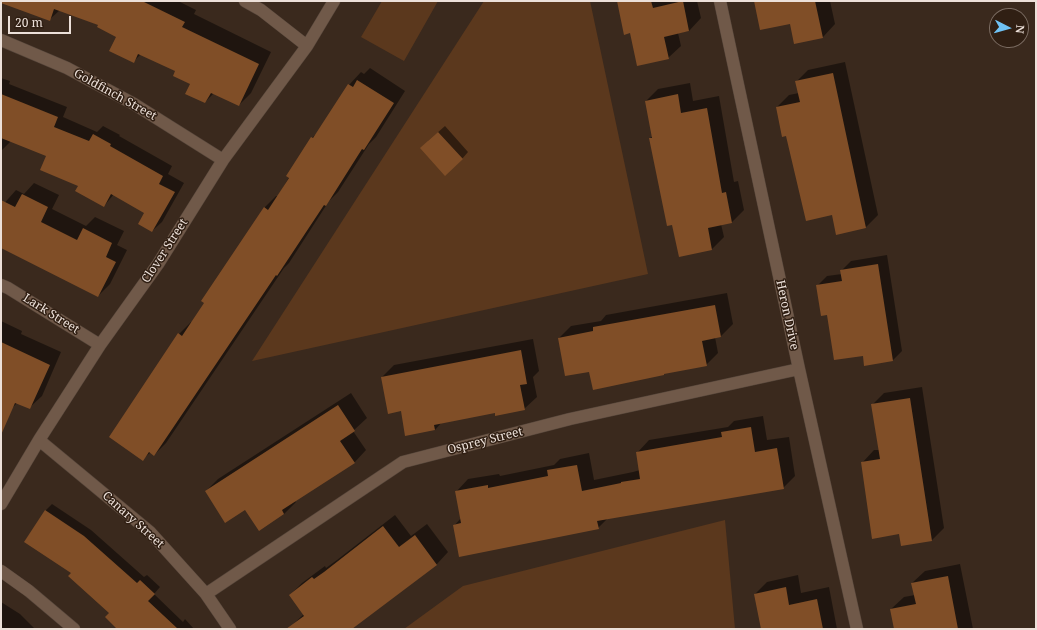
<!DOCTYPE html>
<html>
<head>
<meta charset="utf-8">
<style>
  body { margin:0 }
  #map { position:relative; width:1037px; height:630px; overflow:hidden; background:#3a291d; font-family:"Noto Serif",serif }
  canvas { display:block }
  .frame { position:absolute; inset:0; border:2px solid #ece0d9; pointer-events:none }
  .north { position:absolute; left:989px; top:8px; width:40px; height:40px; box-sizing:border-box; background:#301f13; border:1px solid #7b6c62; border-radius:50%; rotate:96deg; font-size:11px; font-weight:700; line-height:16px; text-align:center; color:#ece0d9 }
  .north::after { content:''; display:block; margin:auto; width:14px; height:18px; background:#6fc2f4; clip-path:polygon(50% 0,100% 100%,50% 72%,0 100%) }
  .scale { position:absolute; left:8px; top:16px; width:63px; height:18px; box-sizing:border-box; border:2px solid #ece0d9; border-top:0; padding-left:5px; font-size:12px; line-height:14px; white-space:nowrap; color:#ece0d9; -webkit-text-stroke:3px #301f13; paint-order:stroke }
</style>
</head>
<body>
<div id="map">
<canvas width="1037" height="630"></canvas>
<div class="frame"></div>
<div class="north">N</div>
<div class="scale">20 m</div>
</div>
<script>
const ctx = document.querySelector('canvas').getContext('2d');
ctx.lineJoin = 'round';
function fill(path, color) {
  ctx.fillStyle = color;
  ctx.fill(path, 'evenodd');
}
function shape(rows) {
  const path = new Path2D();
  for (const r of rows) {
    path.moveTo(r[0], r[1]);
    for (let i = 2; i < r.length; i += 2) path.lineTo(r[i], r[i + 1]);
  }
  return path;
}
function trace(path, color, width, dash) {
  ctx.strokeStyle = color;
  ctx.lineWidth = width;
  ctx.lineCap = dash ? 'butt' : 'round';
  ctx.setLineDash(dash || []);
  ctx.stroke(path);
}
function drawText(font, color, halo, rows, align = 'center') {
  ctx.font = font + ' "Noto Serif",serif';
  ctx.lineWidth = 3;
  ctx.setLineDash([]);
  ctx.textBaseline = 'middle';
  ctx.strokeStyle = halo;
  ctx.fillStyle = color;
  for (const [text, x, y, turn = 0] of rows) {
    ctx.save();
    ctx.translate(x, y);
    ctx.rotate((+turn || 0) * Math.PI / 180);
    ctx.textAlign = isNaN(turn) ? turn : align;
    if (halo) ctx.strokeText(text, 0, 0);
    ctx.fillText(text, 0, 0);
    ctx.restore();
  }
}
fill(shape([
  [382,1,438,1,404,61,361,37],
  [484,1,590,1,648,274,252,361],
  [725,520,735,629,404,629,463,586]
]), '#5b381d');
fill(shape([
  [32,1,178,1,196,10,194,14,271,52,251,93,239,105,214,93,205,102,192,84,176,71,141,54,133,62,118,37,99,25,60,10,49,20],
  [618,1,697,1,701,18,689,31,678,33,681,46,668,58,630,32],
  [755,1,830,1,835,24,823,37,795,43,791,23],
  [845,62,878,215,866,227,833,214,787,135,777,107,789,95,799,93,796,82,808,70],
  [370,68,405,91,376,137,369,144,338,192,329,201,289,263,284,268,166,443,154,455,151,452,143,459,179,334,191,322,192,323,264,208,276,196,278,196,312,138,320,130,349,85,361,72,364,74],
  [1,78,10,81,9,84,67,107,63,117,97,132,103,126,120,135,119,136,172,166,168,174,184,183,162,222,152,231,145,212,114,194,104,206,47,155,11,141,1,151],
  [690,83,693,101,719,96,734,182,738,181,744,210,732,222,721,224,724,237,712,249,673,224,650,138,653,136,646,101,658,89],
  [445,126,468,152,462,159,428,141],
  [34,183,59,195,52,209,86,226,95,217,124,231,117,245,127,250,110,284,98,296,1,247,1,207,16,190,24,194],
  [887,255,902,351,893,360,864,354,828,314,817,286,827,276,842,274,842,270,851,261],
  [727,293,733,324,721,336,715,337,718,353,706,365,590,371,559,338,571,326,601,321,606,315],
  [1,321,22,331,21,334,61,352,42,396,29,408,17,403,12,408,1,403],
  [533,339,539,371,533,377,537,397,524,409,496,412,442,422,435,430,401,410,382,377,394,365],
  [922,387,944,528,932,540,900,533,862,463,874,450,879,450,872,405,884,393],
  [351,393,367,418,353,431,366,450,354,463,295,501,296,502,284,514,245,508,206,491,218,479],
  [763,416,767,440,789,437,795,476,783,488,608,518,598,528,454,526,461,518,456,492,468,479,499,474,500,476,554,465,560,459,589,453,594,480,633,472,640,470,637,453,649,440,728,427,734,421],
  [52,504,91,530,144,577,147,575,160,587,154,594,183,622,185,619,194,629,119,629,111,612,72,573,25,541,46,510],
  [395,515,411,536,427,524,448,552,437,564,350,629,288,629,304,614,290,595,302,583,325,566,326,568,337,560],
  [960,564,973,629,895,629,891,609,904,597,915,595,912,583,925,571],
  [798,575,801,593,829,587,837,629,761,629,762,626,755,594,767,582],
  [1,602,20,614,35,629,1,629]
]), '#0007');
fill(shape([
  [1,1,142,1,185,22,182,27,259,64,239,106,211,93,205,103,185,94,190,84,173,76,175,71,138,54,134,63,109,51,116,37,97,27,98,25,54,9,50,21,1,3],
  [617,1,651,1,653,8,683,1,689,31,664,37,669,59,637,66,630,33,624,35],
  [754,1,815,1,823,38,794,44,790,24,760,30],
  [833,73,866,228,836,235,832,215,806,221,786,136,782,137,776,107,800,102,795,81],
  [357,80,394,103,364,150,362,149,326,206,324,205,277,276,276,275,154,456,149,452,143,461,109,437,178,333,182,336,204,303,201,301,264,207,268,210,289,178,286,176,311,137,313,138,348,84,353,87],
  [1,94,58,117,54,127,89,141,93,134,111,144,110,146,163,176,159,184,175,192,152,232,138,224,144,213,111,194,104,207,75,191,78,186,40,170,46,156,1,138],
  [678,94,681,113,707,108,722,193,726,192,732,223,708,228,712,250,679,257,672,225,667,226,649,138,652,138,645,101],
  [438,132,463,159,445,176,420,148],
  [22,194,48,207,41,222,77,240,83,228,112,243,106,257,116,262,98,297,1,248,1,200,15,207],
  [878,264,893,361,864,366,863,356,834,360,827,315,821,316,816,285,842,281,840,270],
  [715,305,721,337,702,341,707,366,664,374,664,375,593,390,589,372,565,376,558,338,593,331,593,327],
  [1,342,50,365,30,409,15,403,1,435],
  [521,350,527,384,520,385,525,410,495,416,495,413,434,425,435,430,405,436,401,411,388,414,381,377],
  [910,398,932,541,901,546,899,534,872,539,861,462,880,459,871,404],
  [338,405,355,431,340,441,355,463,282,510,284,514,259,531,245,510,225,523,205,491],
  [751,427,755,452,777,448,784,489,597,521,599,529,459,557,453,525,461,523,455,491,488,485,488,488,548,476,547,470,577,465,582,491,621,483,621,482,640,479,636,452,722,437,721,432],
  [45,510,84,536,137,583,140,580,155,594,148,601,178,629,117,629,105,617,109,613,68,576,71,573,24,542],
  [383,526,399,547,415,535,437,565,352,629,286,629,304,616,289,595,312,577,314,579,324,572],
  [948,576,958,629,894,629,890,609,916,604,911,583],
  [786,587,789,605,817,599,823,629,761,629,754,594]
]), '#804e27');
const minor = shape([
  [245,1,261,10,307,46],
  [720,1,799,369,857,629],
  [1,40,67,68,134,104,223,160],
  [1,285,8,288,100,345],
  [39,440,150,532,206,594,230,629],
  [1,504,39,440,100,345,158,264,223,160,307,46,334,1],
  [1,571,29,591,74,629],
  [206,594,403,462,570,419,799,369]
]);
trace(minor, '#56463b', 13);
trace(minor, '#705949', 12);
drawText('12px', '#ece0d9', '#301f13', [
  ["Goldfinch Street",115,95,29],
  ["Clover Street",165,251,-57],
  ["Lark Street",51,314,32],
  ["Heron Drive",787,315,78],
  ["Osprey Street",485,441,-14],
  ["Canary Street",133,520,42]
]);
</script>
</body>
</html>
